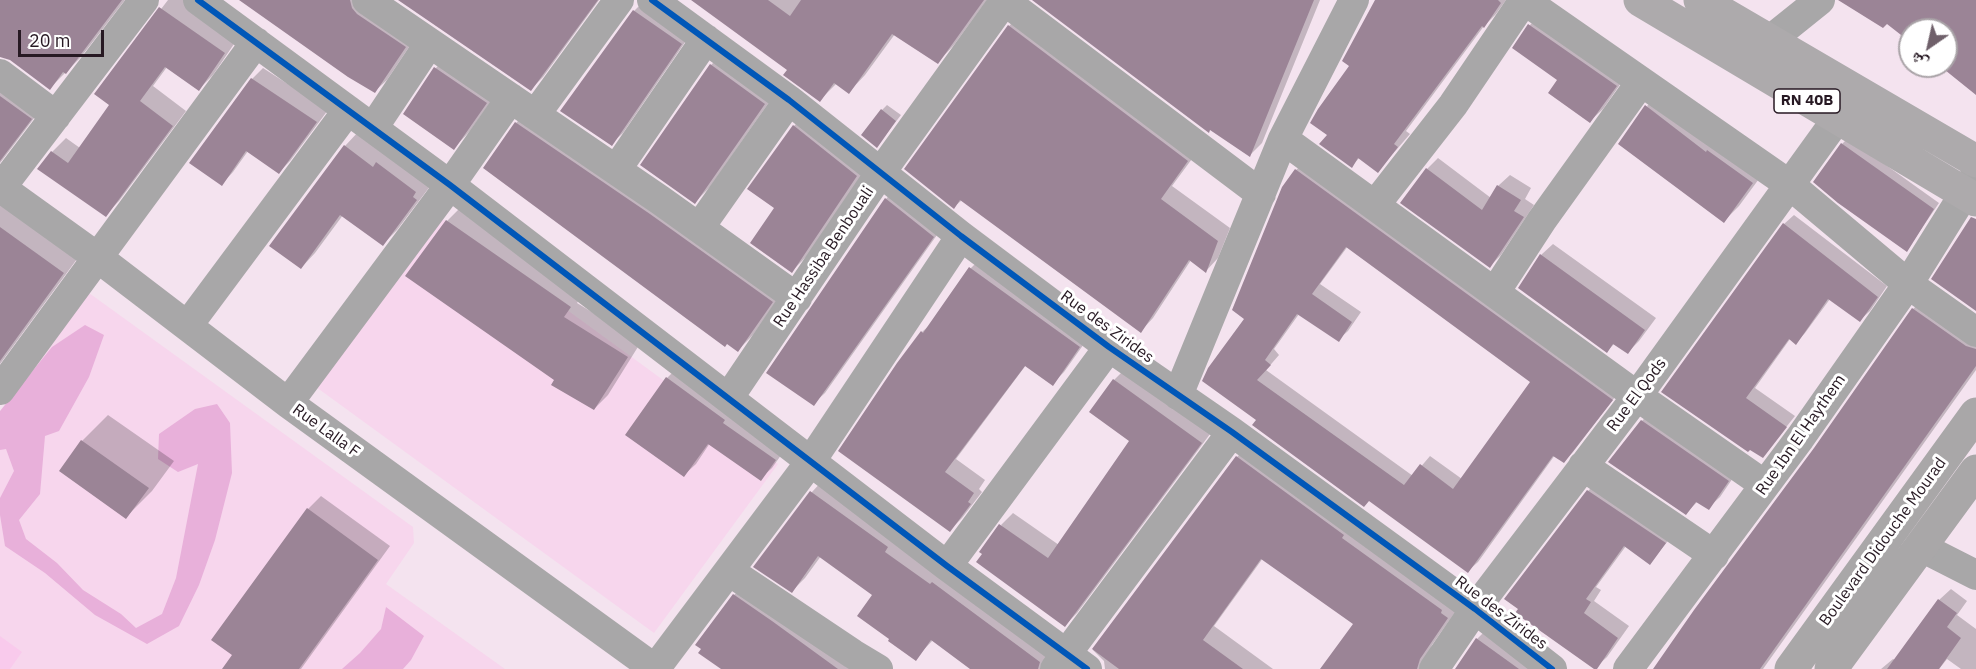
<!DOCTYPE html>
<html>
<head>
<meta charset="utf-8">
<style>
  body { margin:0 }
  #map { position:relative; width:1976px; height:669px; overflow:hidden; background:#f4e3ef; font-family:"IBM Plex Sans","Noto Naskh Arabic",sans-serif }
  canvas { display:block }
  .north { position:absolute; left:1898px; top:18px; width:60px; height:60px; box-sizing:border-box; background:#fff; border:2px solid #a9a3a7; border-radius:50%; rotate:214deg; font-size:16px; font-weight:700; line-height:24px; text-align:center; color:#271923 }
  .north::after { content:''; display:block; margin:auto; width:21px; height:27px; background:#6f606a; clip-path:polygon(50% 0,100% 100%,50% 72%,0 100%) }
  .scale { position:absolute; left:18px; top:30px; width:86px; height:27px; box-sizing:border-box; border:3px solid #271923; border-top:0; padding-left:8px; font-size:18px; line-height:21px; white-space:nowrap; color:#271923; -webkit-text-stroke:4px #fff; paint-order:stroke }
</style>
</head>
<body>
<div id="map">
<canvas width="1976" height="669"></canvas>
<div class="north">ش</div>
<div class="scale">20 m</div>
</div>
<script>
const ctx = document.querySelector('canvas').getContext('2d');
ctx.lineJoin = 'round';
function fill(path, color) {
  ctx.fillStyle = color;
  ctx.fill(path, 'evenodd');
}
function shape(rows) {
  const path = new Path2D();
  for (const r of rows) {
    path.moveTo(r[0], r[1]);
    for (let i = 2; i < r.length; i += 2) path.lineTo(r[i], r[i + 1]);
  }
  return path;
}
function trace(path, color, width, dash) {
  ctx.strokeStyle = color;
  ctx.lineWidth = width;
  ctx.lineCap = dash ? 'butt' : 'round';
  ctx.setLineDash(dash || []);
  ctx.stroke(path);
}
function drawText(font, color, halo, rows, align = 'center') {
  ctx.font = font + ' "IBM Plex Sans",sans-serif';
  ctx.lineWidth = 6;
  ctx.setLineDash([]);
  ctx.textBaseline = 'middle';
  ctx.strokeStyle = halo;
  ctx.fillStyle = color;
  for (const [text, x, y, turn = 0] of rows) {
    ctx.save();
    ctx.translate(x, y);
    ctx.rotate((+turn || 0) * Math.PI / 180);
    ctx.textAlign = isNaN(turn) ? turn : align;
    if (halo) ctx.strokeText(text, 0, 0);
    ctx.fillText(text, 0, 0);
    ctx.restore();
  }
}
fill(shape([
  [440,217,778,464,654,633,316,387],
  [89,293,413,527,414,543,386,584,505,669,0,669,0,416]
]), '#f7d6ed');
fill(shape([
  [0,636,22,652,10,669,0,669]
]), '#f9caec');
fill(shape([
  [85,325,104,335,89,377,59,431,45,436,40,494,19,520,26,539,57,563,83,590,121,614,136,628,162,614,176,578,198,464,178,472,158,459,159,434,195,409,217,404,230,423,232,473,215,540,199,585,179,626,147,644,95,615,45,573,5,546,0,515,0,498,14,471,6,449,0,450,0,411,52,347],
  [386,607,424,636,411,660,403,669,342,669,360,653,381,629]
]), '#e8b0da');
fill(shape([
  [0,0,125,0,81,57,50,88,0,44],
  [168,0,184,0,238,38,213,75,199,89,167,67,153,86,186,111,119,201,105,215,52,152,66,138,80,148,111,104,96,94],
  [241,0,367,0,417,35,387,80,375,91],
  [400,0,599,0,543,77,531,89],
  [645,0,692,32,623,133,611,144,634,11],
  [694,0,987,0,954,45,938,62,895,34,865,75,849,92,837,83,820,100,789,70],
  [1035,0,1320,0,1262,143,1250,155],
  [1377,0,1506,0,1496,14,1484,26,1406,131,1410,134,1378,171,1360,157,1352,166,1329,135,1351,66],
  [1022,13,1200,148,1172,186,1230,228,1218,258,1206,271,1191,260,1153,318,1141,331,962,200,954,207,906,169,1009,26],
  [1542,13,1628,73,1603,109,1590,121,1559,79,1514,48,1530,25],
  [726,50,779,88,710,187,695,202,711,65],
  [452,51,502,86,470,131,454,148,405,113,436,68],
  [0,68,44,105,0,163],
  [263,68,328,110,290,161,279,172,248,151,233,172,222,184,252,79],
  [1661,92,1767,168,1739,206,1724,221,1647,106],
  [887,105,901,115,877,146,882,110],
  [531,108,787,286,753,335,738,350,516,123],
  [810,109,873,159,808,255,792,271,776,207,794,126],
  [359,131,431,185,397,230,383,244,343,215,315,253,301,268,345,146],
  [1848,138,1939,203,1907,250,1842,144],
  [1438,158,1491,198,1498,186,1510,175,1531,188,1525,199,1534,205,1501,255,1490,266,1427,169],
  [1306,161,1621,389,1573,452,1564,461,1555,455,1478,562,1468,571,1258,420,1246,318,1296,170],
  [1348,246,1532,381,1462,479,1430,456,1413,476,1266,370,1279,355,1274,349,1299,314,1338,340,1348,331,1361,312,1320,284],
  [897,187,944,225,825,393,813,404,768,372,886,199],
  [0,202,77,259,0,364],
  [461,207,584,292,577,303,641,342,608,395,594,409,447,221],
  [1794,215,1887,286,1870,311,1860,320,1830,299,1805,333,1796,343,1790,339,1755,388,1795,416,1763,456,1663,392,1784,224],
  [1553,244,1656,318,1639,341,1628,352,1615,343,1607,351,1541,255],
  [983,256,1091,334,1064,372,1052,384,1026,365,956,459,985,480,979,489,982,492,962,518,950,530,922,332,933,322,971,268],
  [1929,294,1976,327,1976,370,1763,669,1655,669,1815,449,1913,309],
  [678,367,786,448,772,468,760,479,710,443,696,464,684,475,667,378],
  [1126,368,1213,430,1077,613,1065,625,1001,525,1013,513,1059,545,1131,441,1114,380],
  [1653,409,1739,469,1720,497,1708,508,1698,501,1686,513,1610,462,1642,421],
  [108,415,174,461,152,491,126,517,61,471,82,441],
  [1250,444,1460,605,1432,645,1429,653,1436,669,1322,669,1355,624,1263,558,1214,626,1273,669,1105,669,1104,661,1093,650,1237,457],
  [824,479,1052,648,1057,669,973,669,933,640,915,659,874,595,821,556,805,578,792,591,756,566,812,492],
  [1600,479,1676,531,1650,563,1626,546,1596,587,1601,590,1594,601,1629,626,1607,657,1595,668,1506,599,1588,491],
  [321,496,390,546,301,669,240,669,308,509],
  [746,583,863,669,737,669,734,595],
  [1951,589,1967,601,1957,615,1976,629,1976,669,1961,669,1947,659,1939,669,1881,669,1893,659,1895,660,1939,600],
  [1490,626,1549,669,1457,669,1477,639]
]), '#0003');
fill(shape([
  [0,0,122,0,66,74,63,72,50,90,10,60,0,57],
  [239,0,350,0,352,8,357,14,406,47,375,93,348,77],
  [398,0,598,0,531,91],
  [691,0,768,0,790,16,801,0,984,0,938,64,892,34,849,94,834,83,820,102,783,75,787,70],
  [1032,0,1314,0,1250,157,1210,130,1209,133],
  [1375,0,1498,0,1501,3,1484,28,1482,26,1394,144,1398,147,1378,173,1358,158,1352,168,1319,144,1327,135,1310,123,1318,109,1349,66,1342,61],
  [1838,0,1976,0,1976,95,1940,66,1946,66,1946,30,1910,30,1910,42,1887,24,1883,28],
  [159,7,225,53,199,91,165,67,140,101,173,126,106,217,37,169,51,151,68,163,109,105,94,94],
  [633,10,682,44,612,146,560,111],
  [1528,24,1617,86,1590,123,1548,93,1557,80,1512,48],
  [1008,25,1188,161,1161,199,1218,241,1206,273,1189,260,1141,333,960,200,954,209,904,169],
  [710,64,765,104,695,204,640,165],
  [434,67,487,103,454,150,403,114],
  [251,78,317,122,279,174,246,151,222,186,189,163],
  [0,96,32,119,0,161],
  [1645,105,1706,152,1707,150,1753,183,1724,223,1618,144],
  [881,109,896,121,877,148,861,135],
  [515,122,650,214,773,302,738,352,727,344,725,347,687,319,483,168],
  [793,125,857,176,792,273,750,243,774,208,747,189],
  [1841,143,1934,209,1907,252,1838,203,1813,182],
  [344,145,373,167,376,162,416,192,413,197,417,200,383,246,340,215,301,269,269,246],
  [1426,168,1482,210,1497,185,1521,200,1514,211,1524,217,1490,268,1400,203],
  [1295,169,1613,400,1564,463,1553,456,1468,573,1369,501,1364,507,1252,425,1256,420,1202,381,1208,368,1244,319,1232,310,1282,187],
  [1346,247,1530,382,1453,489,1420,464,1404,485,1257,380,1271,365,1265,360,1297,314,1339,342,1352,322,1312,294],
  [885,198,934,237,814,406,766,373],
  [1971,217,1976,219,1976,311,1931,279],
  [446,220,571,307,564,317,628,357,594,410,551,385,554,380,405,276],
  [1783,223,1878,297,1860,322,1828,299,1796,345,1789,339,1746,398,1787,427,1763,458,1750,450,1748,452,1661,392],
  [0,227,64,273,0,361],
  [1540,254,1645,330,1628,354,1613,344,1607,353,1518,288],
  [969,267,1080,347,1053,386,1025,366,945,472,974,493,968,502,971,504,950,532,838,451,897,363,921,331,923,333],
  [1912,308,1966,346,1976,349,1976,366,1760,669,1653,669,1694,610,1814,448],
  [666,377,725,420,723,423,776,460,761,481,708,444,684,477,625,435],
  [1113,379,1202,443,1065,627,976,562,982,554,979,552,999,524,1048,558,1129,441,1089,412],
  [1641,420,1729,481,1709,510,1696,502,1686,515,1608,462],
  [81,440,149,488,126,519,59,471],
  [1236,456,1344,535,1342,538,1442,610,1441,613,1448,618,1420,659,1417,669,1320,669,1353,624,1261,559,1203,640,1243,669,1119,669,1092,649],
  [1587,490,1666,543,1650,565,1624,546,1586,599,1591,602,1584,613,1618,638,1597,669,1594,669,1515,613,1518,609,1504,599],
  [810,491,888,547,885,552,930,584,932,582,1040,662,1038,669,970,669,931,640,916,661,888,641,889,639,857,616,872,595,818,556,792,593,753,567],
  [307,508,378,560,299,669,222,669,232,655,211,640],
  [733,594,772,621,838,669,721,669,698,653,701,649,695,645],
  [1938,599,1957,613,1947,627,1961,638,1939,669,1887,669],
  [1476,638,1519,669,1455,669]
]), '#9b8496');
trace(shape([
  [198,0,450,185,947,566,1087,669],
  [367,0,660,200,797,298],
  [652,0,789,100,961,236,1109,347,1232,432,1475,609,1552,669],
  [1524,0,1790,185,1908,284,1976,332],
  [1005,1,1261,194],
  [1769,41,1820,0],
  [0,74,56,116],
  [535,115,619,0],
  [373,128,429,44],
  [1283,139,1637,396,1765,485],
  [616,170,706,39],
  [1,188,97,257,288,403,655,669],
  [0,189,144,0],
  [1375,205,1453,105,1524,0],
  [699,228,789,100],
  [1495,292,1542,220,1641,82],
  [188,325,348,110],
  [0,390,256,42],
  [1178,395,1283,139,1354,0],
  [729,397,881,172,1005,0],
  [288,403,450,185,511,98],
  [1583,466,1714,555],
  [1921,547,1976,575],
  [947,566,1109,347],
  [729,571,853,654,878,669],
  [655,669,811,461,961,236],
  [1055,669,1232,432],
  [1434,669,1475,609,1637,396,1837,119],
  [1628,669,1800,438,1908,284,1976,175]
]), '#a8a7a8', 30);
trace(shape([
  [1791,669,1976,414],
  [1831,669,1976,471]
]), '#a9a7a8', 33);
trace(shape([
  [1640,0,1976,200],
  [1700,0,1976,161]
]), '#adaaac', 33);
trace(shape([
  [198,0,450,185,947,566,1087,669],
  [652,0,789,100,961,236,1109,347,1232,432,1475,609,1552,669]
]), '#0057b8', 6);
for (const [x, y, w] of [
  [1807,101,66]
]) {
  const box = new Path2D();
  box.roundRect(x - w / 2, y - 12, w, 24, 4.5);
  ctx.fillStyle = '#fff';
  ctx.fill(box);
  trace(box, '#271923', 1.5);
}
drawText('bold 15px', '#271923', null, [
  ["RN 40B",1807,101]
]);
drawText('16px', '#271923', '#fff', [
  ["Rue Hassiba Benbouali",824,257,-56],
  ["Rue des Zirides",1107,327,36],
  ["Rue El Qods",1637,395,-53],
  ["Rue Lalla F",326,431,36],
  ["Rue Ibn El Haythem",1801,435,-55],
  ["Boulevard Didouche Mourad",1883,542,-54],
  ["Rue des Zirides",1501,613,37]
]);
</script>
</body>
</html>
